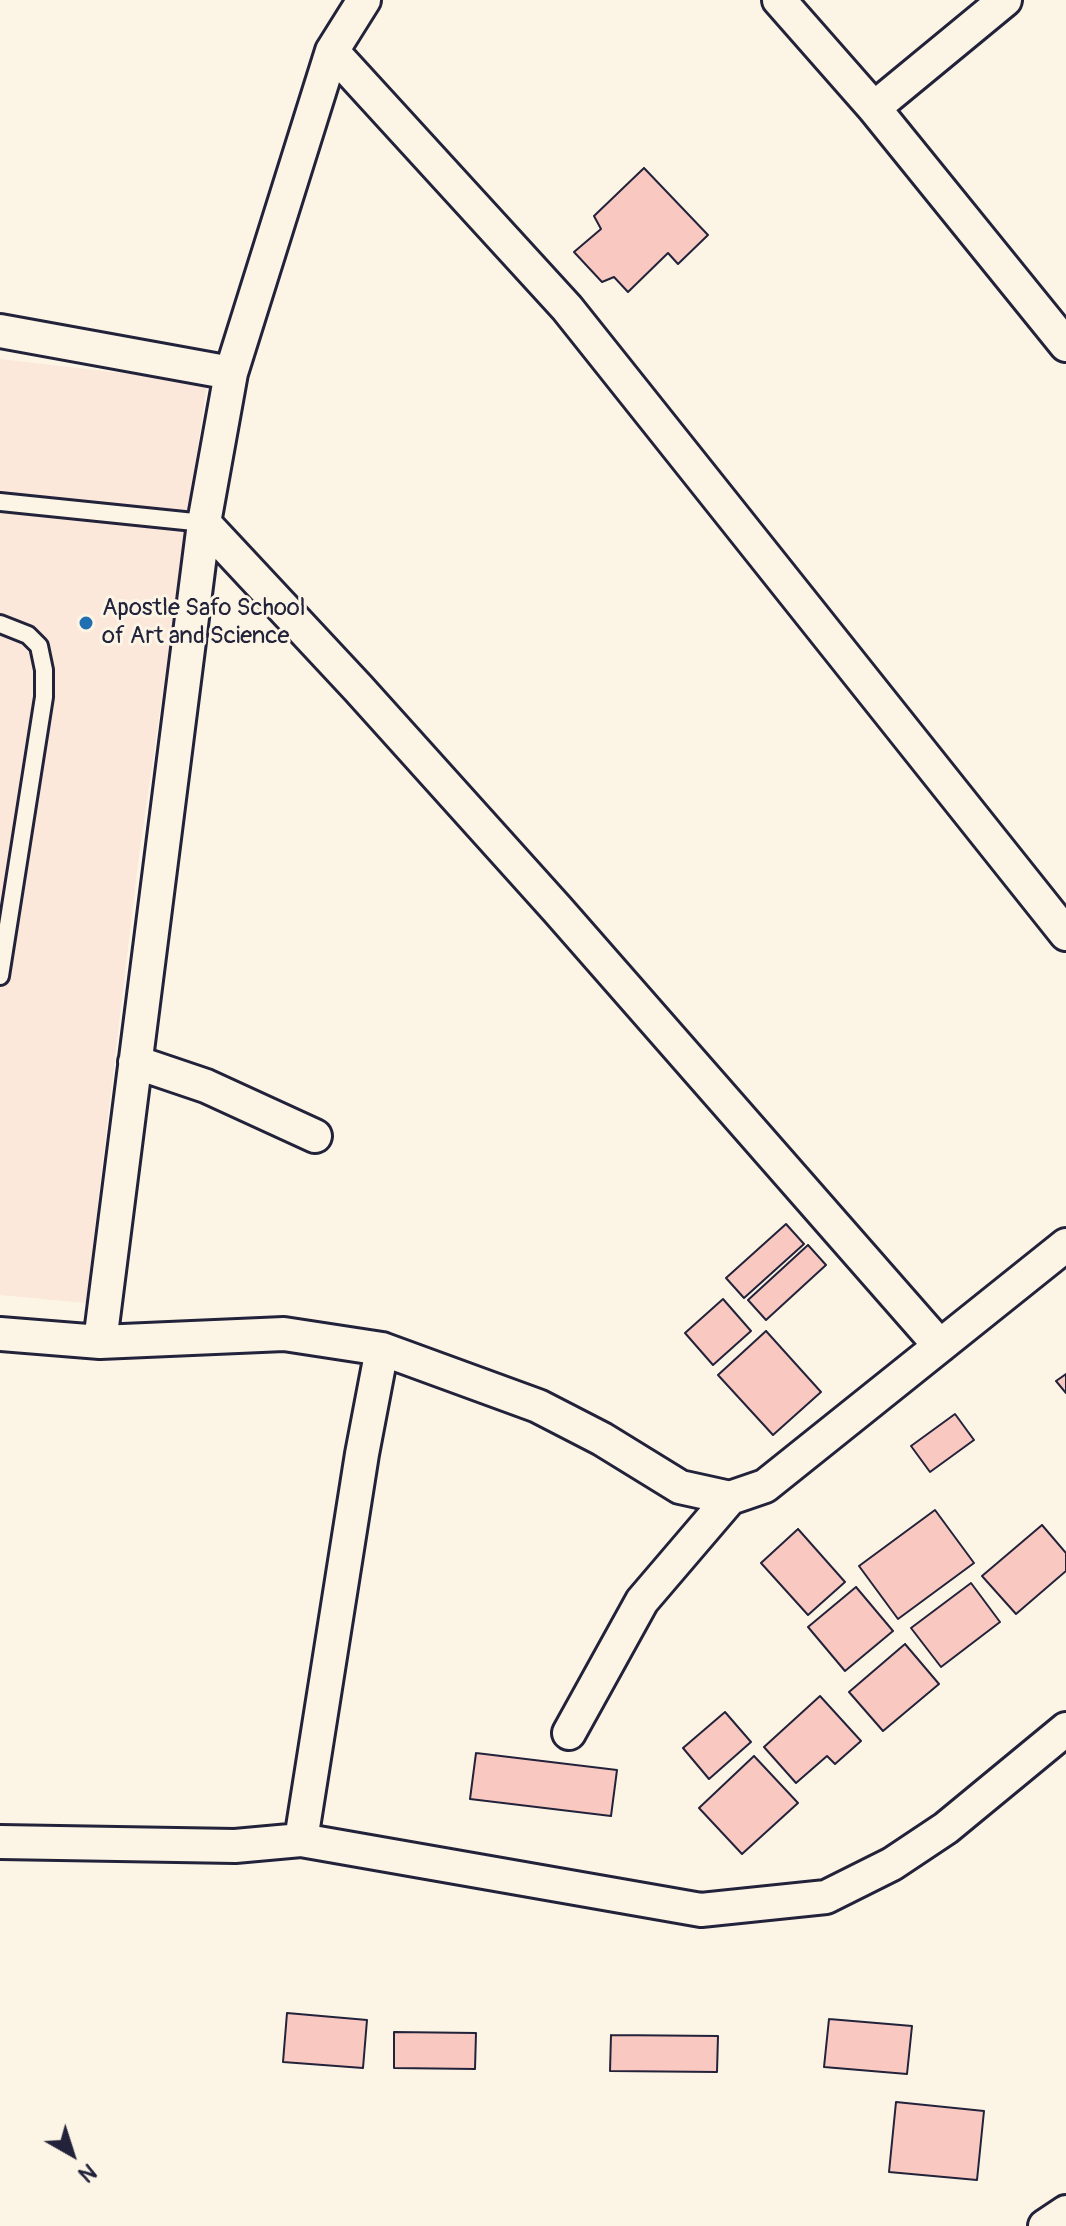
<!DOCTYPE html>
<html>
<head>
<meta charset="utf-8">
<style>
  body { margin:0 }
  #map { position:relative; width:1066px; height:2226px; overflow:hidden; background:#fcf5e5; font-family:Pangolin,sans-serif }
  canvas { display:block }
  .north { position:absolute; left:32px; top:2114px; width:80px; height:80px; -webkit-text-stroke:6px #fcf5e5; paint-order:stroke; rotate:141deg; font-size:22px; font-weight:700; line-height:32px; text-align:center; color:#22223b }
  .north::after { content:''; display:block; margin:auto; width:28px; height:36px; background:#22223b; clip-path:polygon(50% 0,100% 100%,50% 72%,0 100%) }
</style>
</head>
<body>
<div id="map">
<canvas width="1066" height="2226"></canvas>
<div class="north">N</div>
</div>
<script>
const ctx = document.querySelector('canvas').getContext('2d');
ctx.lineJoin = 'round';
function fill(path, color) {
  ctx.fillStyle = color;
  ctx.fill(path, 'evenodd');
}
function shape(rows) {
  const path = new Path2D();
  for (const r of rows) {
    path.moveTo(r[0], r[1]);
    for (let i = 2; i < r.length; i += 2) path.lineTo(r[i], r[i + 1]);
  }
  return path;
}
function trace(path, color, width, dash) {
  ctx.strokeStyle = color;
  ctx.lineWidth = width;
  ctx.lineCap = dash ? 'butt' : 'round';
  ctx.setLineDash(dash || []);
  ctx.stroke(path);
}
function drawText(font, color, halo, rows, align = 'center') {
  ctx.font = font + ' Pangolin,sans-serif';
  ctx.lineWidth = 6;
  ctx.setLineDash([]);
  ctx.textBaseline = 'middle';
  ctx.strokeStyle = halo;
  ctx.fillStyle = color;
  for (const [text, x, y, turn = 0] of rows) {
    ctx.save();
    ctx.translate(x, y);
    ctx.rotate((+turn || 0) * Math.PI / 180);
    ctx.textAlign = isNaN(turn) ? turn : align;
    if (halo) ctx.strokeText(text, 0, 0);
    ctx.fillText(text, 0, 0);
    ctx.restore();
  }
}
fill(shape([
  [0,359,207,383,138,863,86,1303,0,1295]
]), '#fbe8da');
const building = shape([
  [644,168,708,235,678,264,668,253,628,292,614,277,602,282,574,252,601,229,594,216,644,168],
  [786,1224,804,1244,744,1298,726,1278,786,1224],
  [808,1245,826,1265,766,1320,748,1300,808,1245],
  [723,1299,751,1331,713,1365,685,1333,723,1299],
  [766,1331,821,1392,773,1435,718,1375,766,1331],
  [1066,1374,1066,1393,1056,1381,1066,1374],
  [955,1414,974,1440,930,1472,911,1446,955,1414],
  [935,1510,974,1563,898,1619,859,1566,935,1510],
  [1042,1525,1066,1553,1066,1571,1016,1614,982,1576,1042,1525],
  [798,1529,845,1582,808,1615,761,1563,798,1529],
  [971,1583,1000,1622,941,1667,911,1628,971,1583],
  [856,1587,893,1631,845,1671,808,1627,856,1587],
  [905,1644,939,1684,883,1731,849,1692,905,1644],
  [820,1696,861,1741,835,1764,827,1756,796,1783,764,1747,820,1696],
  [725,1712,751,1742,709,1779,683,1748,725,1712],
  [476,1753,617,1770,611,1816,470,1799,476,1753],
  [754,1756,798,1803,742,1854,699,1808,754,1756],
  [287,2013,367,2020,363,2068,283,2062,287,2013],
  [829,2019,912,2026,907,2074,824,2067,829,2019],
  [394,2032,476,2033,475,2069,394,2068,394,2032],
  [611,2035,718,2036,717,2072,610,2071,611,2035],
  [896,2102,984,2111,977,2180,889,2172,896,2102]
]);
fill(building, '#f9c9c1');
trace(building, '#22223b', 2);
const service = shape([
  [0,502,204,523],
  [0,624,28,635,39,646,44,670,44,697,0,976]
]);
const minor = shape([
  [779,0,874,108,1066,345],
  [332,51,567,308,1066,934],
  [874,108,1005,0],
  [0,331,231,373],
  [204,523,358,688,557,909,940,1346],
  [135,1062,206,1086,315,1136],
  [0,1334,100,1342,284,1334,382,1349,538,1406,602,1439,680,1487,730,1498,765,1486,1066,1245],
  [100,1342,204,523,231,373,332,51,364,0],
  [569,1733,642,1601,730,1498],
  [301,1840,362,1454,382,1349],
  [0,1842,235,1846,301,1840,701,1910,826,1897,892,1864,946,1828,1066,1729],
  [1045,2226,1066,2212]
]);
trace(service, '#22223b', 22);
trace(minor, '#22223b', 38);
trace(service, '#fcf5e5', 16);
trace(minor, '#fcf5e5', 32);
for (const [x, y, r, color] of [
  [86,623,8,"#1f6fb2"]
]) {
  const dot = new Path2D();
  dot.arc(x, y, r, 0, 2 * Math.PI);
  ctx.fillStyle = color;
  ctx.fill(dot);
  trace(dot, '#fcf5e5', 3);
}
drawText('24px', '#22223b', '#fcf5e5', [
  ["Apostle Safo School",102,609],
  ["of Art and Science",102,637]
], 'left');
</script>
</body>
</html>
